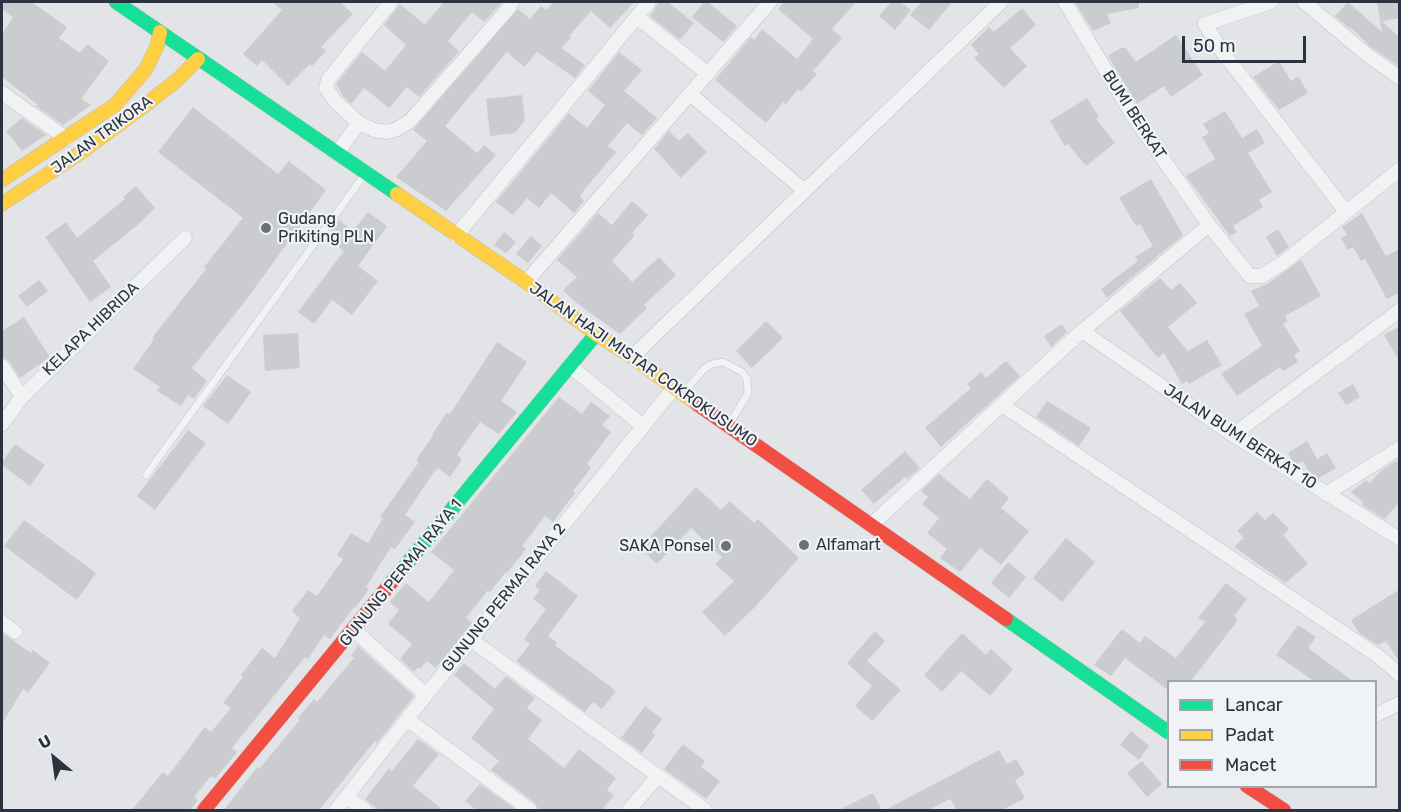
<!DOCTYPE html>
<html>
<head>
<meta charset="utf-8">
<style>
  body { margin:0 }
  #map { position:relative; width:1401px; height:812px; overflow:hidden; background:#e2e4e7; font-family:Rubik,sans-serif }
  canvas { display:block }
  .frame { position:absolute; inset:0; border:3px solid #2a333f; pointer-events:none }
  .legend { position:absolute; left:1167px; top:680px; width:210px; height:108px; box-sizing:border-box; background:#f0f3f6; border:2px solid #a1a6ad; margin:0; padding:8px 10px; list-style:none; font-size:18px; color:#2a333f }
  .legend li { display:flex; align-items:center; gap:12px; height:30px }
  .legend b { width:30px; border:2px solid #a1a6ad }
  .north { position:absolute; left:24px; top:728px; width:60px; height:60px; -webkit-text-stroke:4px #f0f3f6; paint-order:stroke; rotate:331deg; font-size:16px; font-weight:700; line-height:24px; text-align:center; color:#2a333f }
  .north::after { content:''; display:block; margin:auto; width:21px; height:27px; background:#2a333f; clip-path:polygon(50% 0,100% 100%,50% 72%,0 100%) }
  .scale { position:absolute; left:1182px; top:36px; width:124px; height:27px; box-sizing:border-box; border:3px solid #2a333f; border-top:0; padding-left:8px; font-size:18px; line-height:21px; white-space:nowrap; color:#2a333f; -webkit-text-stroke:4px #f0f3f6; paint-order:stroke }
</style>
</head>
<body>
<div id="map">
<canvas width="1401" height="812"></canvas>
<div class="frame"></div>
<ul class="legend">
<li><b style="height:8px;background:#16e098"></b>Lancar</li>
<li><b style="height:8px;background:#ffcf43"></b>Padat</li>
<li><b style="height:8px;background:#f24e42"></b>Macet</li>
</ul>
<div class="north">U</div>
<div class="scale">50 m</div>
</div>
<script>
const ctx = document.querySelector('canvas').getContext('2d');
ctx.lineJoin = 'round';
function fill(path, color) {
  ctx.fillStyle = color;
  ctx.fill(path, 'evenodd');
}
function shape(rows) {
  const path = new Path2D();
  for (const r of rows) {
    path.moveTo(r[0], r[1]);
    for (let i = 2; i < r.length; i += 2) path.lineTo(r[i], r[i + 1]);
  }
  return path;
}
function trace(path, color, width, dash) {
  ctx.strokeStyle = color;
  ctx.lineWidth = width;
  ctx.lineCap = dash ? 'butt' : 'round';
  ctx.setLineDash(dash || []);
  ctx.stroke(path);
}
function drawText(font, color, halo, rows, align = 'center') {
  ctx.font = font + ' Rubik,sans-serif';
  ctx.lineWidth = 4.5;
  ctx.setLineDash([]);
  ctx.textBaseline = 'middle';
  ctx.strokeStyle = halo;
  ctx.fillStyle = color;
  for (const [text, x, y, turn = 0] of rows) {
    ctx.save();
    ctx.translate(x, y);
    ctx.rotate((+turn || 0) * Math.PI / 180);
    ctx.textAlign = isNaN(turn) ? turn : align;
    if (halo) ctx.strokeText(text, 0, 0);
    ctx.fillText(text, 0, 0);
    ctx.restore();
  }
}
fill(shape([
  [2,2,32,2,67,27,59,38,80,53,87,44,109,61,81,99,91,105,63,125,36,106,38,105,2,77,2,34,13,17,2,9],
  [272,2,340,2,353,14,321,47,326,51,312,66,310,64,288,86,262,60,257,66,243,54,282,10],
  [444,2,502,2,484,22,472,12,448,41,459,51,419,97,407,87,389,108,364,88,351,104,343,96,336,84,362,52,385,71,406,45,384,25,400,4,424,24,426,23],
  [553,2,634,2,610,28,591,11,569,36,571,38,561,48,585,65,575,78,537,52,524,67,507,52,445,126,477,153,484,145,496,155,446,211,396,177,427,141,413,130,518,9,530,19,541,6,546,10],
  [658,2,668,2,694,23,680,40,650,16,656,7],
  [704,2,708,2,737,26,723,42,692,17],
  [784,2,856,2,832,29,842,38,813,71,817,74,801,92,798,89,786,104,783,102,766,123,715,80,751,37,754,40,762,29,797,59,813,39,778,9],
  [891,2,900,2,911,10,895,30,879,16],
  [922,2,952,2,929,30,910,15],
  [1075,2,1139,2,1139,8,1107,14,1111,23,1093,31],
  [1348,2,1382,32,1377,2,1398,2,1400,18,1382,21,1400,38,1400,67,1371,47,1350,27,1349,28,1335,16],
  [1022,8,1036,25,1010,48,1027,66,1004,88,974,58,979,54,971,45,989,27,994,32],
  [1176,35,1203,75,1171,97,1164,86,1137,104,1108,56,1121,48,1126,48,1136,62],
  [619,52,642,70,624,91,657,118,642,135,627,123,608,146,616,152,585,189,580,197,584,201,574,213,551,193,539,208,527,198,513,215,496,202,569,113,587,128,605,105,588,91],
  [1279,61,1291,81,1298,76,1308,93,1279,110,1253,77],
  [522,95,525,120,515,133,490,136,486,99],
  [1087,98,1099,117,1096,119,1115,143,1086,166,1068,144,1065,146,1050,121],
  [193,107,278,174,289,161,326,190,246,300,192,368,207,381,194,399,188,395,181,406,157,391,160,387,133,369,154,339,152,338,206,269,204,267,243,218,158,152],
  [1225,111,1242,138,1257,129,1265,143,1248,153,1272,192,1259,200,1263,207,1233,226,1237,232,1230,236,1186,176,1215,159,1202,137,1209,133,1203,124],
  [22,118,46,135,22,151,6,131],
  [669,131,679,141,688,133,707,152,681,178,654,149],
  [1151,179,1183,235,1107,298,1101,289,1138,261,1135,257,1153,246,1140,224,1136,226,1119,198],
  [136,186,155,208,140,223,93,261,111,287,90,302,45,237,66,222,77,238,125,199,123,197],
  [632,201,648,215,632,233,635,235,612,261,632,282,659,257,676,275,644,305,647,308,620,334,578,304,563,290,577,277,557,260,598,213,612,225],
  [368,212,387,226,358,266,378,281,352,315,332,300,314,324,298,312,344,251,326,238,339,220,353,231],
  [1362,213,1386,256,1400,249,1400,292,1387,299,1365,259,1361,261,1353,247,1348,250,1341,238,1347,235,1342,227],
  [1278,229,1289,247,1277,256,1266,237],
  [504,232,516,242,506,253,494,245],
  [531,236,542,246,528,263,516,254],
  [1301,260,1321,296,1285,316,1288,321,1283,324,1300,351,1294,355,1298,362,1283,371,1280,367,1237,396,1221,374,1262,346,1244,314,1259,306,1251,291,1267,284],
  [1160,278,1171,290,1180,283,1197,303,1168,327,1188,351,1207,340,1222,365,1189,384,1187,381,1182,384,1164,353,1158,358,1120,311],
  [39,280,48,291,27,307,18,296],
  [24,317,50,357,20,378,9,361,2,357,2,331],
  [766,321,783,338,752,368,736,351],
  [1062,324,1067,332,1051,347,1044,336],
  [1400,326,1400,362,1384,335],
  [298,333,300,368,265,371,263,335],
  [497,342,527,362,501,401,517,412,499,434,480,422,457,455,462,459,450,477,438,468,434,472,405,515,415,522,395,549,391,547,366,587,369,589,355,608,354,607,330,639,324,635,308,659,305,657,232,748,237,752,215,779,211,776,194,797,198,800,190,810,132,810,163,772,168,776,205,727,211,732,231,708,223,703,243,677,241,675,262,648,275,658,300,618,292,611,308,590,317,596,343,559,337,555,351,533,368,543,383,518,380,517,419,462,416,460,433,436,432,435,447,412,450,414],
  [1006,361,1020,376,941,447,925,428,971,388,967,384,981,372,986,378],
  [227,375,251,392,228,424,203,406],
  [1353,384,1360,397,1346,405,1338,393],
  [559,397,582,414,591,402,610,416,602,425,611,432,587,464,591,468,573,491,575,493,553,522,545,516,522,546,526,549,507,573,506,572,490,592,488,590,466,618,472,623,436,668,427,661,420,669,418,667,414,672,400,659,412,644,388,624,399,610,390,602,406,583,429,602,454,570,431,552],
  [1047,401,1091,428,1079,446,1036,417],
  [188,430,206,443,155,510,137,496],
  [1307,441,1317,459,1327,453,1336,468,1319,478,1309,472,1303,461,1297,464,1292,461,1288,453],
  [15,444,45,465,30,486,2,465,2,462],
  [905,451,920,468,907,479,905,477,874,504,861,490],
  [1396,461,1400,465,1400,501,1385,519,1362,505,1363,502,1351,492,1366,480,1370,483,1382,470],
  [939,474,970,499,987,479,1009,498,1001,508,1029,531,1001,565,980,548,960,572,940,558,947,549,927,533,939,518,922,504,928,497,921,491],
  [696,487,721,510,730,501,754,523,758,519,799,558,754,608,725,636,702,612,734,581,715,564,722,557,691,528,657,564,640,548],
  [1257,512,1265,520,1273,513,1289,529,1283,535,1308,564,1285,583,1234,547,1244,538,1237,531],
  [24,520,96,573,77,600,4,546],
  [1066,538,1095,562,1062,602,1033,578],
  [1008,562,1026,577,1009,598,991,583],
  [546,571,578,596,548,636,557,642,555,645,616,691,602,709,593,702,585,712,517,662,517,660,530,644,524,639,546,609,533,599,540,590,535,586],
  [1226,583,1247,599,1234,616,1238,620,1191,681,1168,681,1168,690,1125,658,1111,676,1094,665,1122,629,1140,643,1145,636,1176,658,1205,622,1198,618],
  [1400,589,1400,663,1386,641,1378,645,1359,633,1351,620],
  [1298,625,1316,637,1308,648,1353,681,1314,681,1276,655],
  [875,631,885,641,867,661,901,690,872,721,855,706,872,686,847,663],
  [2,633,31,653,33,650,50,663,28,693,23,689,2,724],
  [962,633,986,655,991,649,1013,669,990,696,961,671,942,692,924,675],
  [358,646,414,696,377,743,375,741,319,810,224,810,248,779,257,767,259,769,300,720,298,718,314,699,317,702,354,658,351,656],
  [464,663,495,689,506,676,535,698,527,708,542,720,528,739,564,768,579,749,616,778,607,790,614,795,602,810,539,810,535,803,491,770,499,761,471,738,494,709,454,675],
  [645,706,662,719,652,733,655,735,642,753,621,738],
  [1131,731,1149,746,1139,760,1120,745],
  [418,739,439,754,413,786,443,810,378,810,365,799,389,768,392,771],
  [683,744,705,761,701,767,720,781,706,799,664,769],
  [999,750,1007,764,1016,759,1025,774,1015,780,1025,798,1002,810,957,810,950,799,928,810,885,810],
  [1142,761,1162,784,1147,797,1127,773],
  [480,784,516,810,476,810,465,801],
  [873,793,882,810,839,810]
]), '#cacccf');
const lane = shape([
  [684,392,704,369,712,364,723,362,742,372,747,379,748,393,729,425],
  [146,475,365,174]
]);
const street = shape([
  [391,2,328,80,326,88,336,102,359,123,374,130,387,132,397,129,410,121,508,9,512,2],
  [1065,2,1133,116,1209,225,1250,276,1262,276,1284,262,1400,169],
  [1271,2,1205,24,1221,50,1346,212],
  [1304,2,1366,54,1400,78],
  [637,17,708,74],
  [2,93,66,138],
  [690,94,805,191],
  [337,153,359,123],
  [456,236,649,2],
  [526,282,770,2],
  [1082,331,1233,435,1400,539],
  [632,357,1001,2],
  [2,366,22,397],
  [570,366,643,426],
  [1002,405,1378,656,1400,675],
  [2,424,22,397,185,238],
  [1233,435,1400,310],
  [1326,494,1400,448],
  [871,525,1082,331,1209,225],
  [2,622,15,632],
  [354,630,426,695],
  [470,639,705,810],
  [1376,715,1400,703],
  [408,720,530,810],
  [347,797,365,810],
  [336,810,426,695,674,388],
  [629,810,658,776]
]);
const fast = shape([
  [116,2,397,194],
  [400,572,596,334],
  [1006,619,1168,732]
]);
const slow = shape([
  [2,180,115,105,146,69,157,46,160,32],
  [397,194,526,282,596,334,632,357,697,404],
  [2,204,80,153,140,109,176,81,198,59]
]);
const jam = shape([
  [697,404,1006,619],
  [1247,786,1284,810],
  [204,810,400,572]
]);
trace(lane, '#c0c2c5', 8);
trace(street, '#c0c2c5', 15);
trace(fast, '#c0c2c5', 15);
trace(slow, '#c0c2c5', 15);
trace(jam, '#c0c2c5', 15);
trace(lane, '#f1f2f4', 7);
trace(street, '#f1f2f4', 14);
trace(fast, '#16e098', 14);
trace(slow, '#ffcf43', 14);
trace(jam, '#f24e42', 14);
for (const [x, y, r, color] of [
  [266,228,6,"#6a717a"],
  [804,545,6,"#6a717a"],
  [726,546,6,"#6a717a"]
]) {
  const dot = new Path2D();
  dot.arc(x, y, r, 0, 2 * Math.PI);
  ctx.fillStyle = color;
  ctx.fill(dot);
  trace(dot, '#f0f3f6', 2);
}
drawText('16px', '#2a333f', '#f0f3f6', [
  ["BUMI BERKAT",1134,115,57],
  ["JALAN TRIKORA",102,135,-36],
  ["KELAPA HIBRIDA",91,329,-44],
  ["JALAN HAJI MISTAR COKROKUSUMO",643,365,35],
  ["JALAN BUMI BERKAT 10",1240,437,33],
  ["GUNUNG PERMAI RAYA 1",401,573,-51],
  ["GUNUNG PERMAI RAYA 2",504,598,-51]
]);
drawText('16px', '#2a333f', '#f0f3f6', [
  ["Gudang",278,219],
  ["Prikiting PLN",278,237],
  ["Alfamart",816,545],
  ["SAKA Ponsel",714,546,"right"]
], 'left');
</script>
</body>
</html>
